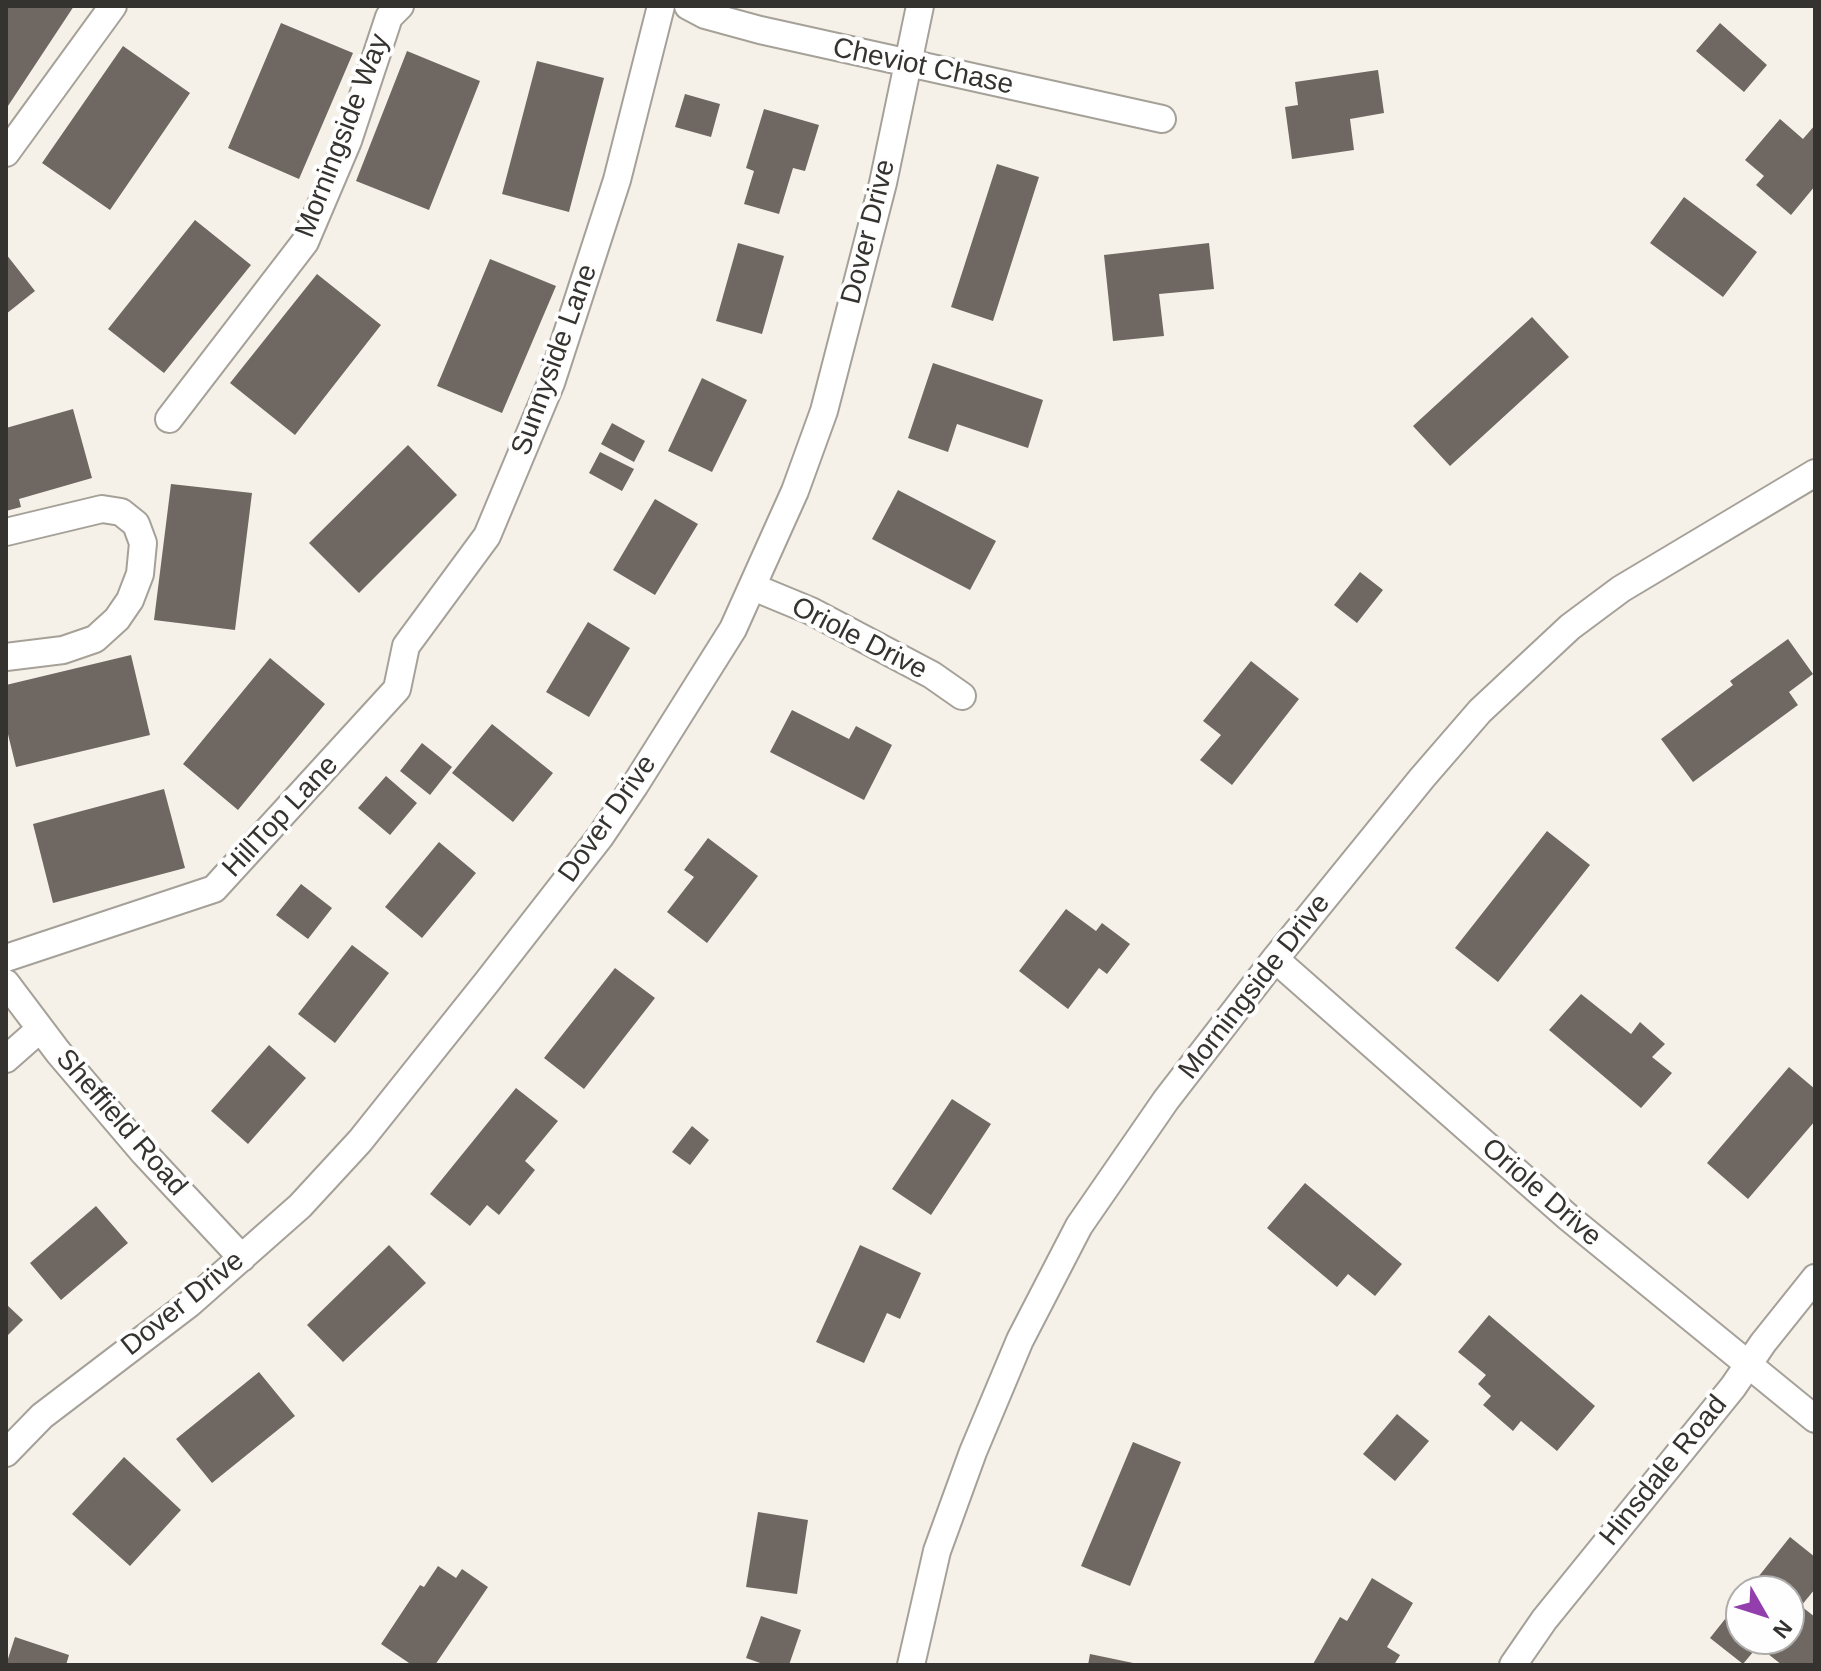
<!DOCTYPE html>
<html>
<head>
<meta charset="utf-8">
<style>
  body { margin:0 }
  #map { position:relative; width:1821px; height:1671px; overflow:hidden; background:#f5f1e8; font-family:Helvetica,sans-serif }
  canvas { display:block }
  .frame { position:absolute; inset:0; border:8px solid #35332f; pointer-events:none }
  .north { position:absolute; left:1725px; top:1575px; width:80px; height:80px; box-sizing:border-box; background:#fefefe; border:2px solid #aeadab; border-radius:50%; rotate:129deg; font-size:22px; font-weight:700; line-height:32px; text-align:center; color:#35332f }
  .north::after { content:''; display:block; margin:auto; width:28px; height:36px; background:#923fad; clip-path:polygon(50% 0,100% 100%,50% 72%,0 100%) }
</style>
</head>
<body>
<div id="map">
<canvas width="1821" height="1671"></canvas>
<div class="frame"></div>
<div class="north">N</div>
</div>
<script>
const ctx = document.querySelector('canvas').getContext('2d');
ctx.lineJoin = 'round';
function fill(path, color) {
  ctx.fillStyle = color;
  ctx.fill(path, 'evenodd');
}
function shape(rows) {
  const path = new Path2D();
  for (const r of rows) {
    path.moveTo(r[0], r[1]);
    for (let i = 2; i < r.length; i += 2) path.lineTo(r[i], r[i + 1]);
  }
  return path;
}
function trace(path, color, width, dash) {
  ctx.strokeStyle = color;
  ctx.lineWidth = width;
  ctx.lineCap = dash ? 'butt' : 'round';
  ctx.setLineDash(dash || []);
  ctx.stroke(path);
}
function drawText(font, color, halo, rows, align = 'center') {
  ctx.font = font + ' Helvetica,sans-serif';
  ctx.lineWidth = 8;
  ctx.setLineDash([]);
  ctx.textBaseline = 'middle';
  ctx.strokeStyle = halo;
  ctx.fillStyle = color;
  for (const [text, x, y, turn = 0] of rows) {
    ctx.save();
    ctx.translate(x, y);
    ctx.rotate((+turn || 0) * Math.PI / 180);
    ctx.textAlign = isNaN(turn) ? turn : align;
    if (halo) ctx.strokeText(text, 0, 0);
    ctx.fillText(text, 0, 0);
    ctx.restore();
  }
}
fill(shape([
  [6,6,74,6,6,109],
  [281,23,353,53,299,179,228,148],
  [1720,23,1767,65,1744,92,1696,51],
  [123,46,190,93,110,210,42,163],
  [407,51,480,81,429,210,356,181],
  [537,61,604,78,569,212,502,194],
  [1378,70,1384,113,1350,119,1354,150,1292,159,1285,107,1298,105,1295,82],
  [685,94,720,104,711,137,675,127],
  [764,109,819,125,805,171,793,168,779,214,744,204,754,171,746,168],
  [1780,119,1803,139,1815,125,1815,186,1791,215,1756,185,1764,176,1745,160],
  [997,164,1039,177,993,321,951,307],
  [1684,197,1757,252,1723,297,1650,243],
  [195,220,251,265,164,373,108,329],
  [738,243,784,256,762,334,716,321],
  [1209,243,1214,289,1159,294,1164,336,1113,341,1104,255],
  [6,254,35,291,6,314],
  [490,259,556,286,502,413,437,386],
  [317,274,381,325,295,435,230,383],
  [1532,317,1569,357,1450,466,1413,426],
  [933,363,1043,400,1028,448,957,424,948,452,908,438],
  [702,378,747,400,712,472,668,451],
  [73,409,92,478,19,499,21,507,6,511,6,428],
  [612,423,645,441,634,462,601,444],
  [408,445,457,495,359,593,309,543],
  [600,452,634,469,622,491,589,473],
  [171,484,252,493,235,630,154,620],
  [898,490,996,541,970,590,872,539],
  [655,499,698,524,655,595,613,570],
  [1360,572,1383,590,1357,623,1334,605],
  [588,622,630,648,589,717,546,692],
  [1788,639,1813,674,1789,692,1798,705,1693,782,1661,739,1733,685,1730,681],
  [131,655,150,735,16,767,6,726,6,685],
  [270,658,325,704,238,810,183,764],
  [1251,661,1299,699,1232,785,1200,760,1221,735,1203,721],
  [792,710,849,739,856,726,892,745,864,800,770,752],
  [492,724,553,773,513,822,452,773],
  [422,743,452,767,430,795,400,771],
  [386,776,417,803,390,835,358,808],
  [164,789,185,868,53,903,33,824],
  [1547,831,1590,865,1498,982,1455,948],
  [708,838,758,876,707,943,667,912,694,877,684,870],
  [439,842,476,873,422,938,385,907],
  [301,884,332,908,308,939,276,915],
  [1066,909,1096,931,1102,923,1130,944,1107,974,1099,968,1068,1009,1019,971],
  [352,945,389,973,335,1043,298,1014],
  [615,968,655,998,584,1089,544,1058],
  [1581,994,1631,1034,1640,1022,1665,1044,1652,1057,1672,1073,1641,1108,1549,1030],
  [269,1045,306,1078,248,1144,211,1111],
  [1789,1067,1815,1089,1815,1121,1748,1199,1707,1163],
  [516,1088,558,1121,525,1161,535,1170,499,1215,487,1205,470,1226,430,1194],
  [952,1099,991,1124,931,1215,892,1189],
  [692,1126,709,1140,690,1165,672,1152],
  [1305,1183,1402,1264,1375,1296,1348,1274,1337,1287,1267,1228],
  [96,1206,128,1243,61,1300,30,1263],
  [389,1245,426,1283,343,1362,307,1325],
  [860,1245,921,1273,900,1319,887,1313,864,1363,816,1342],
  [6,1304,23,1320,6,1337],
  [1489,1315,1595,1406,1557,1451,1521,1421,1513,1431,1483,1405,1491,1396,1478,1384,1486,1375,1458,1352],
  [259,1372,295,1416,212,1483,176,1439],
  [1397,1414,1429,1441,1395,1481,1363,1454],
  [1133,1442,1181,1462,1130,1586,1081,1566],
  [124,1457,181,1510,130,1566,72,1514],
  [758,1512,808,1520,797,1594,746,1587],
  [1790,1537,1815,1557,1815,1589,1801,1606,1815,1617,1815,1665,1782,1665,1758,1646,1743,1664,1710,1638,1741,1599,1741,1639,1789,1639,1789,1591,1747,1591],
  [438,1566,456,1578,462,1569,488,1587,435,1665,412,1665,381,1644,420,1585,424,1587],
  [1372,1578,1413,1603,1387,1647,1400,1655,1394,1665,1313,1664,1340,1617,1347,1621],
  [761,1616,801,1630,789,1665,766,1665,746,1658],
  [15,1637,69,1655,66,1665,6,1665],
  [1090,1654,1138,1664,1138,1665,1088,1665]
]), '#6f6762');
const street = shape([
  [688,6,705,15,760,30,1162,119],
  [6,153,113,6],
  [169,419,305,242,348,141,389,17,400,6],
  [6,532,102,509,121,512,136,524,143,543,140,574,130,600,117,619,95,639,63,650,6,657],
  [753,587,811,611,932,675,962,696],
  [6,958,214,889,397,689,406,646,487,536,551,383,617,180,661,6],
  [1275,959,1569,1218,1815,1419],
  [6,983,58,1052,144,1153,242,1258],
  [6,1059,40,1029],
  [6,1453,42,1416,189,1304,300,1206,360,1141,487,982,600,837,635,785,733,629,795,491,824,411,883,183,920,6],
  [911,1665,937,1551,973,1452,1020,1340,1079,1226,1166,1100,1275,959,1422,778,1480,711,1570,627,1621,589,1815,473],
  [1513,1665,1544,1620,1733,1387,1763,1343,1815,1278]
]);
trace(street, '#a5a098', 30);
trace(street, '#fff', 26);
drawText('28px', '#35332f', '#fefefe', [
  ["Cheviot Chase",923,67,12],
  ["Morningside Way",343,136,-69],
  ["Dover Drive",869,232,-76],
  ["Sunnyside Lane",555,360,-70],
  ["Oriole Drive",859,639,27],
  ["HillTop Lane",281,817,-47],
  ["Dover Drive",608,819,-55],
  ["Morningside Drive",1255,987,-52],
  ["Sheffield Road",121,1123,49],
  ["Oriole Drive",1541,1193,41],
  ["Dover Drive",183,1304,-39],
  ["Hinsdale Road",1664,1471,-51]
]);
</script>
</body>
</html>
